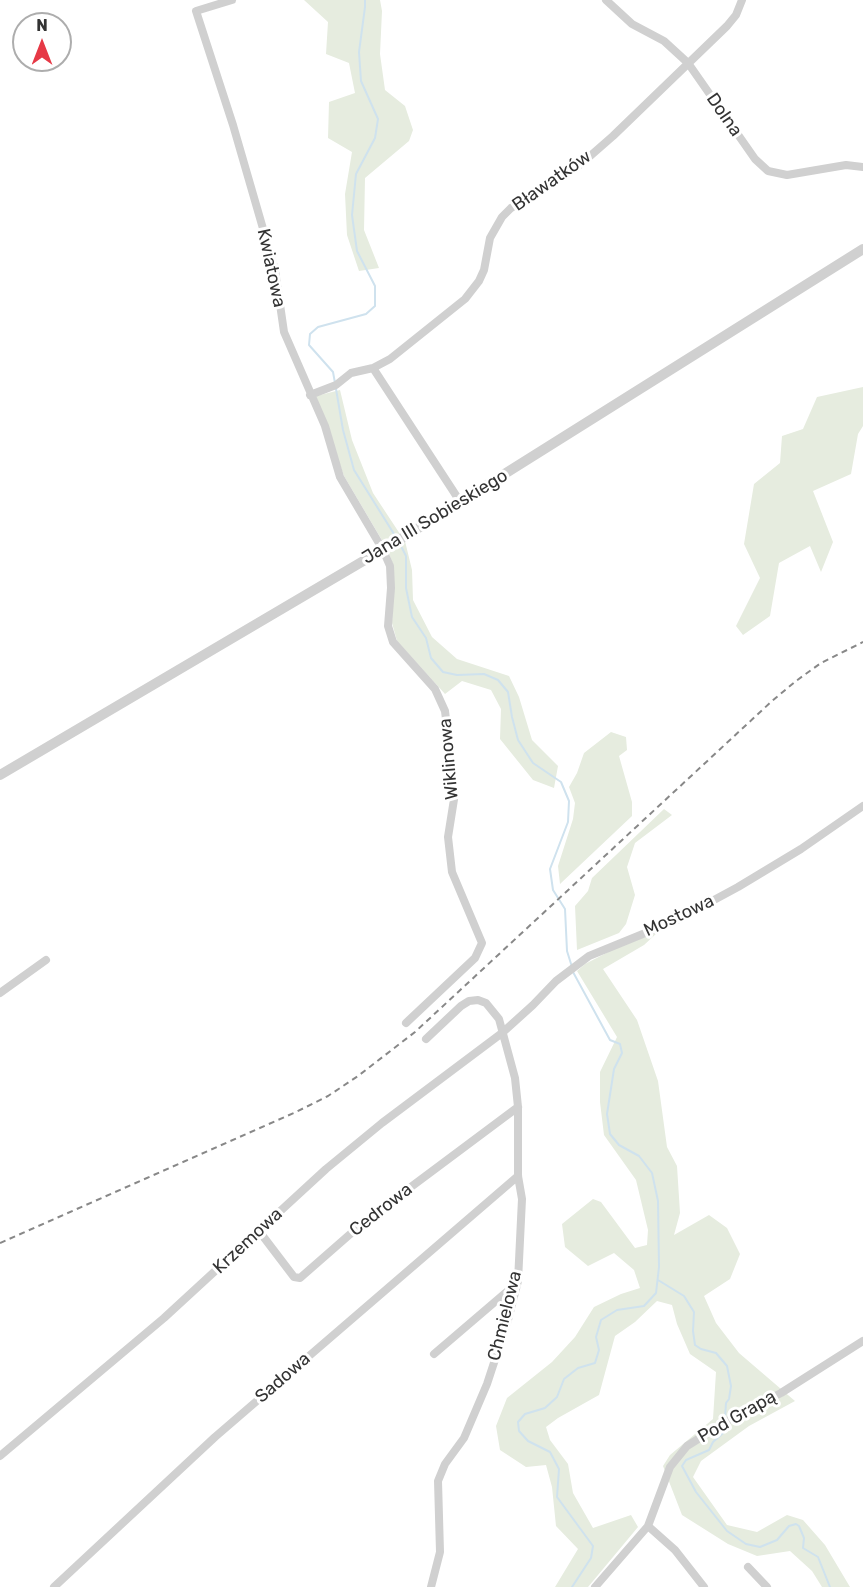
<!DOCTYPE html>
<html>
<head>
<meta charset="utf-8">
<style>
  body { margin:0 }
  #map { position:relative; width:863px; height:1587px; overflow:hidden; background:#fff; font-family:Rubik,sans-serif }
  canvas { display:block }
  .north { position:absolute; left:12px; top:12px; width:60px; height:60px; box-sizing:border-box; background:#fff; border:2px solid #adadad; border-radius:50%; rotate:0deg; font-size:16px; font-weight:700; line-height:24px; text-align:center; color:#333 }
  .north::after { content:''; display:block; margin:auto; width:21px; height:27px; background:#e63946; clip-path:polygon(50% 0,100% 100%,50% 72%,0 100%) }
</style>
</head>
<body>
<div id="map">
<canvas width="863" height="1587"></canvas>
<div class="north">N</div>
</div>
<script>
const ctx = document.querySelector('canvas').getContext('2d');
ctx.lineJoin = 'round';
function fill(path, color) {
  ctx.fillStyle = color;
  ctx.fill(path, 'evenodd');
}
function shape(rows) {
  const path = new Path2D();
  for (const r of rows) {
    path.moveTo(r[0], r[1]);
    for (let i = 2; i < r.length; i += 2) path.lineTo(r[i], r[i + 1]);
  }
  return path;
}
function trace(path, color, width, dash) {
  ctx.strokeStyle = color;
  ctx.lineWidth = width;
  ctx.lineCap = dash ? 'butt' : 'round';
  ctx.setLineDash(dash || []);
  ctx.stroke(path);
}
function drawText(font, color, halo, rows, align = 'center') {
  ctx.font = font + ' Rubik,sans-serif';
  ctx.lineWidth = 6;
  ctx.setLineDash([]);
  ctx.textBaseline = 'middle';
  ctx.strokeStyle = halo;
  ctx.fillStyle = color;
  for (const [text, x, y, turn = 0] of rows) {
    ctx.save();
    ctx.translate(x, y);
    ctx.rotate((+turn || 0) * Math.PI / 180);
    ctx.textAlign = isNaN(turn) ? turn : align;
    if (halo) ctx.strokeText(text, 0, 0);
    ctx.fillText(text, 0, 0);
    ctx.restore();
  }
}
fill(shape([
  [304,0,380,0,382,11,380,54,385,90,405,106,413,130,409,141,365,178,364,230,379,268,359,271,347,235,345,194,352,152,328,138,329,102,355,93,349,63,326,54,328,22],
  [863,387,863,426,858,434,851,474,813,491,833,542,821,572,810,546,779,563,770,616,743,635,736,626,760,578,744,544,754,484,780,463,782,436,803,429,817,397],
  [340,390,352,440,373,493,400,534,383,542,344,476,316,396],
  [405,541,412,570,413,600,432,637,457,659,509,676,519,697,532,740,558,766,554,788,533,780,500,739,501,709,491,690,462,681,445,694,397,641,392,623,394,567,388,551],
  [611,732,626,737,627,750,619,756,632,802,632,816,560,884,558,866,573,819,575,803,569,787,577,773,584,753],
  [664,809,672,815,635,843,627,867,635,895,626,924,619,933,577,950,575,906,588,891,592,878],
  [657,933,644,945,603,969,637,1020,658,1081,667,1147,677,1166,680,1213,674,1235,709,1215,727,1228,740,1254,730,1279,704,1296,716,1323,739,1353,795,1401,749,1426,701,1461,693,1477,727,1525,757,1532,787,1515,803,1520,825,1545,850,1587,822,1587,812,1571,790,1551,757,1556,728,1544,682,1515,663,1466,670,1455,713,1419,716,1372,690,1354,677,1324,672,1305,657,1301,635,1322,615,1336,599,1395,558,1418,546,1427,550,1440,568,1464,573,1493,593,1528,631,1515,638,1527,588,1587,555,1587,578,1549,556,1526,552,1487,546,1465,526,1467,500,1450,496,1426,507,1398,552,1362,575,1337,594,1307,621,1294,640,1288,634,1270,614,1253,588,1266,565,1247,562,1224,593,1199,601,1202,635,1248,647,1245,648,1230,636,1180,604,1135,600,1102,600,1072,617,1037,577,971,585,964,624,944]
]), '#e6ecdf');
trace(shape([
  [335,383,333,372,309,345,310,334,318,327,366,314,375,306,375,286,357,251,352,215,356,174,375,138,378,119,361,81,359,52,365,7,365,0],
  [336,389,343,430,354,470,394,534],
  [402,548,406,556,406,588,412,617,426,638,431,658,443,672,457,675,484,674,498,680,508,692,512,717,518,740,533,763,561,782,569,801,568,822,550,869,553,890,565,909,567,951,572,967],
  [658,1280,684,1296,694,1312,693,1331,695,1345,701,1349,716,1353,727,1366,731,1386,729,1399,726,1403,725,1418],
  [726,1427,723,1433,713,1442,709,1450,686,1460,682,1466,696,1492,727,1531,746,1544,760,1547,777,1540,789,1526,796,1524,799,1526,804,1538,803,1548,818,1557,830,1587],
  [572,1587,591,1558,593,1546,557,1497,559,1469,550,1452,528,1441,519,1431,518,1422,525,1414,545,1408,557,1397,564,1379,578,1368,595,1363,599,1350,596,1337,601,1320,617,1310,644,1306,656,1293,659,1267,658,1201,652,1173,639,1156,619,1145,610,1134,607,1114,614,1069,622,1053,620,1044,610,1040,573,972]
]), '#cfe2ee', 2);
trace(shape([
  [232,0,196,11,233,125,275,270,284,332,325,426,340,477,383,550,390,566,391,588,388,626,393,642,435,689,445,711,455,793,448,837,452,872,482,943,475,958,406,1023],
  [606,0,632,24,664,41,688,63,755,159,768,171,787,175,846,165,863,167],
  [373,368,461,503],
  [310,395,336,385,351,373,373,368,390,359,465,299,479,281,484,270,490,238,502,217,511,208,581,164,613,136,727,26,736,15,742,0],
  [0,993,46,960],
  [426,1039,461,1006,469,1001,478,1000,486,1003,499,1019,515,1078,518,1107,518,1176,522,1199,518,1281,508,1320,487,1384,464,1438,445,1464,438,1481,440,1552,431,1587],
  [259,1231,294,1277,300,1278,364,1222,518,1107],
  [434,1354,517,1283],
  [0,1456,164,1318,326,1169,382,1123,502,1033,533,1005,556,981,589,956,677,920,738,887,801,849,863,806],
  [648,1526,675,1550,704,1587],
  [748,1567,767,1587],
  [54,1587,215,1437,518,1176],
  [595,1587,648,1526,670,1467,687,1446,727,1421,781,1393,863,1341]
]), '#d0d0d0', 8);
trace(shape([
  [0,775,404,537,863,249]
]), '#d0d0d0', 10);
trace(shape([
  [0,1243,296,1112,328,1096,358,1076,415,1032,772,701,796,681,821,663,863,642]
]), '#888', 2, [6, 4.5]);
drawText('18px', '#333', '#fff', [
  ["Dolna",724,115,55],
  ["Bławatków",552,181,-35],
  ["Kwiatowa",271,268,78],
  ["Jana III Sobieskiego",435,517,-31],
  ["Wiklinowa",449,759,-95],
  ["Mostowa",679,916,-25],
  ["Cedrowa",381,1210,-38],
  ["Krzemowa",248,1241,-43],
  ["Chmielowa",505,1316,-76],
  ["Sadowa",283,1378,-41],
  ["Pod Grapą",737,1417,-30]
]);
</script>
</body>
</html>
